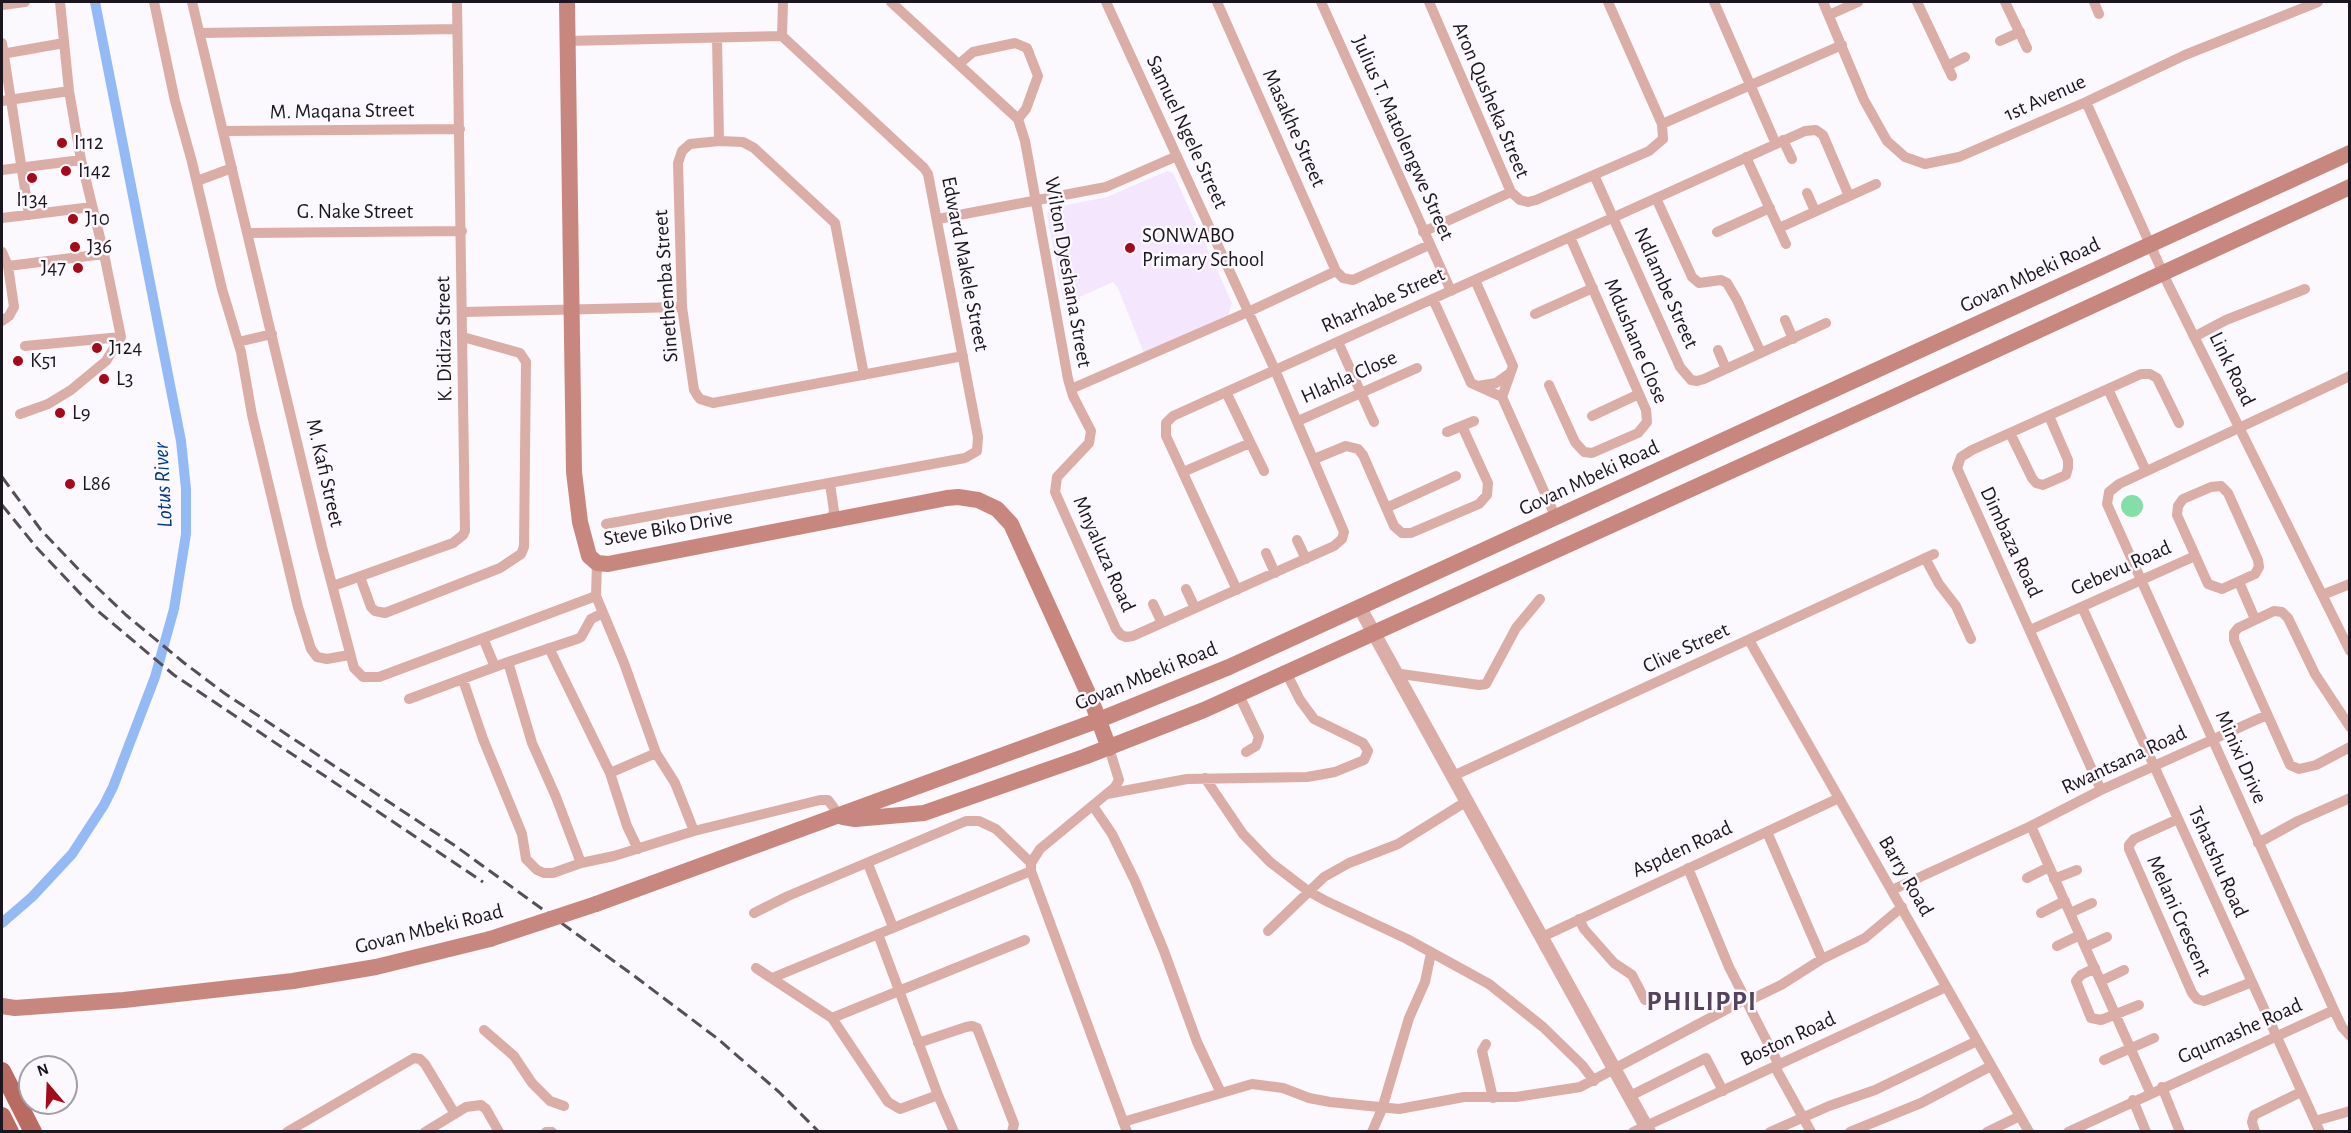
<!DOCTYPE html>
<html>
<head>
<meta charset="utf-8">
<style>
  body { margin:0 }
  #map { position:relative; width:2351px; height:1133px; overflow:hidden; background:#fbf8fe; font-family:"Alegreya Sans",sans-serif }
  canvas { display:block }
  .frame { position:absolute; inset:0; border:3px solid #1c1620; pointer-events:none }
  .north { position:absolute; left:18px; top:1055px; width:60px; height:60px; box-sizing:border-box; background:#fbf8fe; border:2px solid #a29ea5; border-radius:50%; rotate:341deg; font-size:16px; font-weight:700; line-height:24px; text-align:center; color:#1c1620 }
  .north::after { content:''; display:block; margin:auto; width:21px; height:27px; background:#a40a1a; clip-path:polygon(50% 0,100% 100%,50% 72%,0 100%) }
</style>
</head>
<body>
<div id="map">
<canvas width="2351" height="1133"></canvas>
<div class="frame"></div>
<div class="north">N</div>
</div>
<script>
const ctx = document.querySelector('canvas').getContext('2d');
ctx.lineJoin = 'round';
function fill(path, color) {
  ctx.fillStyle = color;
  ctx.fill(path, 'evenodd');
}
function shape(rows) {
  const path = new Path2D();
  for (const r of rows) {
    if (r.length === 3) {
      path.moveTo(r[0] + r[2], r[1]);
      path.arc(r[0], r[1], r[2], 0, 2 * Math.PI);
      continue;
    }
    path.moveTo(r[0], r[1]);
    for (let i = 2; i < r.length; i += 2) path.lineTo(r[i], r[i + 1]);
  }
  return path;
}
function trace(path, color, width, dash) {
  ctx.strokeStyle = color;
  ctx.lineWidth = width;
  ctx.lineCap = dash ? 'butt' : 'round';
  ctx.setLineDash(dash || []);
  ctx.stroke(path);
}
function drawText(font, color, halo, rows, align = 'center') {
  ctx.font = font + ' "Alegreya Sans",sans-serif';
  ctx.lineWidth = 5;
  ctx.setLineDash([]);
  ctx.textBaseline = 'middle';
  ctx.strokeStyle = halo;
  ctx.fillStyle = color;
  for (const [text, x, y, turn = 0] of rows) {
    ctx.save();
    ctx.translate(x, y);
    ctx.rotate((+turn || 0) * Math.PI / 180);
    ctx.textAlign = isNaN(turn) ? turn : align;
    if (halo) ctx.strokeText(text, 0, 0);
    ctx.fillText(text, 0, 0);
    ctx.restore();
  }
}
fill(shape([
  [1167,171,1173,173,1232,303,1228,316,1144,353,1118,288,1113,282,1064,304,1047,214,1051,208,1107,197]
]), '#f4e6fc');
fill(shape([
  [2132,506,11]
]), '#83dea8');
trace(shape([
  [2,923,32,897,72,854,104,805,113,787,155,677,174,609,186,534,186,489,181,441,95,2]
]), '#94baf6', 10);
trace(shape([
  [154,2,175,101,192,162,222,289,241,352,252,415,298,607,311,649,317,657,327,659,349,655],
  [192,2,322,547,354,668,363,677,379,677,596,596,597,563],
  [891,2,1018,119,1025,141,1068,379,1073,396,1091,431,1089,443,1057,477,1055,492,1116,629,1121,635,1126,637,1133,636,1334,546,1342,539,1344,532,1275,370,1106,2],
  [1217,2,1336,271,1343,278,1353,280,1429,245],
  [1321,2,1451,291],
  [1429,2,1511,192,1520,200,1528,202,1536,200,1649,151,1663,139,1662,124,1608,2],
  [1714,2,1776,144],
  [1823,2,1864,100,1887,141,1905,157,1925,164,1959,157,2086,102,2185,55,2318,2],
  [1917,2,1952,76],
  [2005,2,2027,48],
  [2094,2,2099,14],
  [2,5,25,2],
  [1829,15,1858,2],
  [200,33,457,29],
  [782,36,783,2],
  [717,38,719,141,690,144,682,151,678,163,682,307,694,390,697,395,700,399,713,403,963,356],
  [567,41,782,36],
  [2000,41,2020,32],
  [2,43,29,215],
  [2,54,64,43],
  [959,64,973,52,1015,43,1027,48,1038,76,1026,109,1018,119],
  [1947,66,1965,57],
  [2,101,69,91],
  [2086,102,2167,282,2350,651],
  [1662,124,1842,45],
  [223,131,460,129],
  [1783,140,1792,159],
  [719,141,743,142,754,148,835,223,864,375],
  [1746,157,1786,244],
  [2,170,81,160],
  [1594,175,1680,367,1691,380,1697,381,1704,379,1826,323],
  [197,181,232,168],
  [1807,193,1815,211],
  [1656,198,1692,277,1699,283,1721,280,1727,283,1737,300,1761,353],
  [2,218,92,207],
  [938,219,1106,187,1177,156],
  [1779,228,1876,184],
  [1423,232,1511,192],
  [1717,232,1770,208],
  [248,233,462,231],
  [2,252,8,266,104,254],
  [1475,280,1513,366,1502,397],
  [1433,299,1471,383,1502,397,1556,518],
  [463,312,682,307],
  [1535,314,1593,288],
  [1785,320,1793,339],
  [2,321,9,316,14,307,8,266],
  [2194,337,2226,320,2305,289],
  [238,342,272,334],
  [1338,342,1374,422],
  [25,346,121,337],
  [1718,350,1726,369],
  [2350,376,2119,484,2109,492,2107,504,2334,1010,2342,1027,2350,1036],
  [1549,385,1575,442,1584,452,1592,453,1638,433,1647,422,1646,410,1570,237],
  [1478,386,1496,383,1510,373],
  [1071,389,1248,312,1336,271],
  [2108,389,2146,471],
  [1226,392,1264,471],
  [20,414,48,404,71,390,106,361,121,337,104,254,81,160,69,91,60,2],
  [1592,416,1639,394],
  [1298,421,1417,368],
  [1447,432,1474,421],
  [2010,433,2032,478,2036,483,2043,485,2066,475,2068,468,2068,460,2049,416],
  [1314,459,1346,446,1358,449,1363,455,1394,526,1402,533,1411,533,1479,504,1487,495,1488,483,1462,426],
  [1183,472,1250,443],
  [2221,486,2228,493,2258,560,2259,567,2255,574,2222,589,2208,584,2177,515,2178,506,2183,499,2211,487,2221,486],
  [1386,508,1456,476],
  [830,521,834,511,830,484],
  [606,524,965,458,977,451,978,437,928,174,924,168,782,36],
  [1297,540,1306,559],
  [1266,553,1275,573],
  [1925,558,1939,584,1956,606,1971,639],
  [360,577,371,607,375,611,385,613,500,568,521,554,524,547,526,362,520,353,463,337],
  [2239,582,2255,619],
  [333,586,453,543,463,535,465,531,457,2],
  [1186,589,1195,608],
  [1237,590,1166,436,1166,423,1173,416,1805,131,1816,130,1823,135,1849,196],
  [2322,595,2350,584],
  [1153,604,1162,623],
  [2082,607,2320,1132],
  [2030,630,2195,556],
  [483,638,495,667],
  [1749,640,2029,1132],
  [549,648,610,773,627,826,638,849],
  [508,662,577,639,581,637,591,619,603,613],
  [1394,673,1479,685,1486,684,1516,628,1540,599],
  [1239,695,1259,737,1256,746,1246,752],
  [409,699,508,662,532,743,556,797,581,863,553,873,544,873,537,870,526,859,522,834,483,739,463,680],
  [2350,727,2315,674,2288,618,2282,612,2274,611,2238,628,2234,633,2234,640,2290,765,2299,769,2316,765,2350,747],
  [1109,748,1119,780,1115,787,1040,849,1031,863,1031,871,1127,1132],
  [610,773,656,753],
  [1453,776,1934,554],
  [1205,778,1243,834,1270,862,1308,891,1326,901,1407,939,1489,984,1543,1027,1582,1065,1594,1081],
  [2101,790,1957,468,1961,457,1972,450,2141,374,2150,374,2157,378,2179,423],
  [1107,794,1187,779,1307,777,1335,772,1364,760,1368,751,1363,743,1314,719,1300,700,1287,674],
  [1093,806,1112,834,1135,881,1164,951,1197,1042,1221,1093],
  [2178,819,2134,839,2129,845,2129,849,2192,993,2197,999,2204,1001,2252,982],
  [2031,826,2150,1092],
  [694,831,820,800,828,800,834,808],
  [1767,832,1822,959],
  [2258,843,2298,821,2350,798],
  [581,863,614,856,694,831,675,783,656,753,624,663,596,596],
  [868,864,893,927],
  [1688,868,1729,967,1779,1065],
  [2027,878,2049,867],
  [2054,879,2077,870],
  [1892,890,2031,826,2101,790,2267,715],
  [754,913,788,896,966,821,979,821,996,829,1031,863],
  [2041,913,2065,901],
  [2070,913,2092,903],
  [1579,919,1584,929,1614,963,1632,975,1645,1000],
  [1268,931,1324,877,1349,863,1398,844,1467,801],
  [1542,937,1839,798],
  [2057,946,2080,935],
  [2085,947,2107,937],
  [756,968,832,1018,888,1102,900,1109,938,1095,878,934],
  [2095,968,2081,975,2076,981,2091,1018,2101,1020,2139,1005],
  [772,978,1031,871],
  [2101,981,2124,970],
  [832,1018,1025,940],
  [484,1030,514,1056,532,1083,550,1101,564,1106],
  [918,1043,966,1027,972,1026,977,1028,1014,1124,1012,1132],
  [1486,1044,1482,1051,1493,1098],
  [2104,1060,2154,1038],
  [1775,1067,1811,1132],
  [2162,1087,2180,1132],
  [938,1095,954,1132],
  [1630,1096,1706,1058,1723,1091],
  [2133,1100,2146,1132],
  [2315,1121,2350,1111],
  [1123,1122,1252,1084,1283,1088,1309,1098,1330,1102,1399,1109,1464,1097,1516,1097,1580,1087,1742,1001,1754,998,1781,985,1822,959,1865,938,1902,907],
  [287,1132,414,1058,420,1059,425,1064,455,1114],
  [425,1132,466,1107,481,1105,486,1109,499,1132],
  [546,1132,552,1132],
  [1372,1132,1382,1109,1409,1018,1425,982,1431,953],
  [1633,1132,1946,987],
  [1770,1132,1829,1106,1875,1090,1977,1041],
  [1850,1132,1921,1103,1991,1066],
  [1987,1132,2020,1116],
  [2068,1132,2334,1010],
  [2255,1132,2252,1122,2254,1115,2301,1092]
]), '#daada6', 10);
trace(shape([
  [1360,608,1649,1132]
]), '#daada6', 14);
trace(shape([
  [567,2,574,472,580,522,589,556,597,563,608,564,947,498,958,497,978,500,997,509,1011,524,1092,702,1109,748],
  [843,817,855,819,924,813,1084,757,1204,710,1896,396,2350,187],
  [596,904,1099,720,1229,667,2350,153],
  [2,1006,15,1008,124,1000,293,981,376,967,490,939]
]), '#c8877e', 16);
trace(shape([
  [2,1071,33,1132],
  [2,1116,10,1132]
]), '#b96b61', 18);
trace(shape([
  [2,477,41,530,82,573,126,615,183,662,224,693,454,845,633,975,718,1039,779,1092,819,1132],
  [2,505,37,548,92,606,174,675,483,882]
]), '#554f58', 3, [12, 6]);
trace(shape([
  [490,939,596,904]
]), '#c8877e', 16);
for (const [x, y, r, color] of [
  [62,143,6,"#a40a1a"],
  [66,171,6,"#a40a1a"],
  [32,178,6,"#a40a1a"],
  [73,219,6,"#a40a1a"],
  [75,247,6,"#a40a1a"],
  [1130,248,6,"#a40a1a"],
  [78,268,6,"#a40a1a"],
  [97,348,6,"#a40a1a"],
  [18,361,6,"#a40a1a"],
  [104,379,6,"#a40a1a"],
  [60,413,6,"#a40a1a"],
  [70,484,6,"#a40a1a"]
]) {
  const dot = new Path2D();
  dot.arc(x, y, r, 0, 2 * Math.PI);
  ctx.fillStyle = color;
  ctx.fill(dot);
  trace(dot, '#fbf8fe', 2);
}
drawText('21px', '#1c1620', '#fbf8fe', [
  ["1st Avenue",2045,98,-24],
  ["Aron Qusheka Street",1491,100,67],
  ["M. Maqana Street",342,111,-1],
  ["Masakhe Street",1294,128,66],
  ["Samuel Ngele Street",1187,132,65],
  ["Julius T. Matolengwe Street",1403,138,66],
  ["G. Nake Street",355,212],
  ["Edward Makele Street",965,264,79],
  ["Wilton Dyeshana Street",1068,272,80],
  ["Govan Mbeki Road",2030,275,-25],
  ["Sinethemba Street",666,286,-94],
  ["Ndlambe Street",1666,288,66],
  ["Rharhabe Street",1383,300,-24],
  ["K. Didiza Street",444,339,-91],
  ["Mdushane Close",1636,341,67],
  ["Link Road",2232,369,64],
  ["Hlahla Close",1349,377,-24],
  ["M. Kafi Street",325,473,77],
  ["Govan Mbeki Road",1589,478,-25],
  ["Steve Biko Drive",668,528,-10],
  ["Dimbaza Road",2011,542,65],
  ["Mnyaluza Road",1104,554,66],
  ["Gebevu Road",2121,568,-24],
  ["Clive Street",1686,648,-25],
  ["Govan Mbeki Road",1146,676,-22],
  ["Minixi Drive",2241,757,66],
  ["Rwantsana Road",2124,760,-25],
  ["Aspden Road",1682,849,-25],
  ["Tshatshu Road",2218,862,66],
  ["Barry Road",1906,876,60],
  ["Melani Crescent",2179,916,66],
  ["Govan Mbeki Road",429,929,-14],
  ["Gqumashe Road",2240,1031,-24],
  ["Boston Road",1788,1039,-25]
]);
drawText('21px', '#1c1620', '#fbf8fe', [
  ["I112",74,143],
  ["I142",78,171],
  ["I134",32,200,"center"],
  ["J10",85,219],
  ["SONWABO",1142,236],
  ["Primary School",1142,260],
  ["J36",87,247],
  ["J47",66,268,"right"],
  ["J124",109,348],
  ["K51",30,361],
  ["L3",116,379],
  ["L9",72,413],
  ["L86",82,484]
], 'left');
drawText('italic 22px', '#00388b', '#fbf8fe', [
  ["Lotus River",163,485,-93]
]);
ctx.letterSpacing = '1.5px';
drawText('bold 27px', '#53435c', '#fbf8fe', [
  ["PHILIPPI",1702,1002]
]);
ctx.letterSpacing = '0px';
</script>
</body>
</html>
